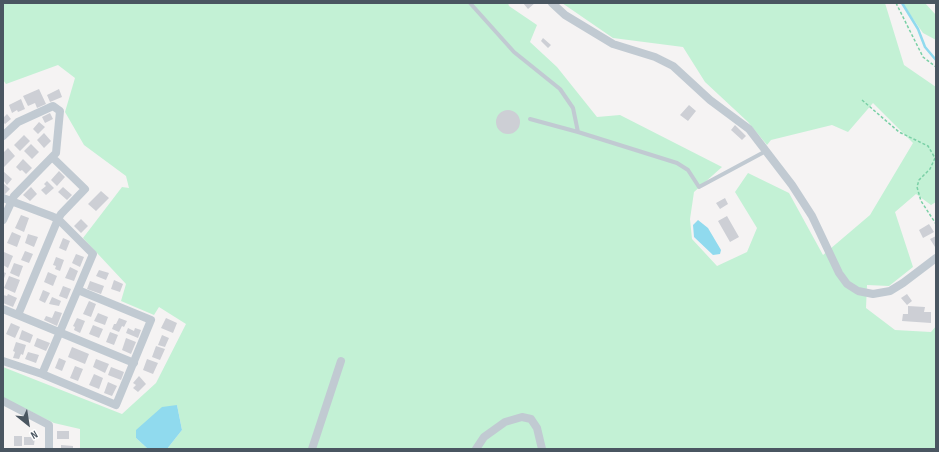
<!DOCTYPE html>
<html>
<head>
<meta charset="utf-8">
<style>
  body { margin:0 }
  #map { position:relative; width:939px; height:452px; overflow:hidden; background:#f5f3f3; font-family:"Sofia Sans Condensed",sans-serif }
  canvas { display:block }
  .frame { position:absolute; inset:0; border:4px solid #4a5661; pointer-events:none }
  .north { position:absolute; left:8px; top:404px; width:40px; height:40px; -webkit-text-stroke:3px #fff; paint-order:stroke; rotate:150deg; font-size:11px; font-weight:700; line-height:16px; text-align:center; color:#4a5661 }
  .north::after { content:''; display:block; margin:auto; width:14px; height:18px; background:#4a5661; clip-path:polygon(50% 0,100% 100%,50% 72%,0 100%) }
</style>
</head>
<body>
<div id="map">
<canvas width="939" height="452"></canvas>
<div class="frame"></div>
<div class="north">N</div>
</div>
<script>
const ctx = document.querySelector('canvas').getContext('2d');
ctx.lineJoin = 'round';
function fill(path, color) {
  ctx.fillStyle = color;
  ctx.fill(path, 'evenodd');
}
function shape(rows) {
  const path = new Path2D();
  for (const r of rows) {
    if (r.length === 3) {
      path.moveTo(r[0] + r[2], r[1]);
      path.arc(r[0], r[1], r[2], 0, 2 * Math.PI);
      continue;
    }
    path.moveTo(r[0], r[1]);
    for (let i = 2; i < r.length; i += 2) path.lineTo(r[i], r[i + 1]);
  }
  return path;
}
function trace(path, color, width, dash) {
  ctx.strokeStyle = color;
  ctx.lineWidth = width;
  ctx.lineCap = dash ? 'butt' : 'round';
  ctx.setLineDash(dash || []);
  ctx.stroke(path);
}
fill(shape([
  [3,3,508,3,509,6,537,25,530,42,557,67,597,117,620,115,722,167,694,192,690,219,692,239,717,266,747,252,757,228,735,192,748,173,789,193,823,255,870,215,913,143,873,103,848,132,832,125,771,140,767,145,748,122,705,82,683,47,613,38,562,3,885,3,904,65,936,87,936,202,931,205,916,194,895,212,913,267,889,286,867,285,866,308,895,330,931,332,936,326,936,449,167,449,182,430,177,405,136,438,148,449,80,449,80,429,54,423,3,398,3,367,122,414,156,383,186,324,159,307,154,315,121,301,126,284,83,238,122,187,129,188,126,176,84,145,65,112,75,78,58,65,6,84,3,80],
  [902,3,925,3,936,15,936,40,923,33]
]), '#c3f1d5');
fill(shape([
  [698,220,708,228,721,250,720,254,713,255,694,237,693,225],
  [177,405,182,430,167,449,148,449,136,438,136,430,162,407]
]), '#90daee');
trace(shape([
  [902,3,918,29,925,47,936,60]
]), '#90daee', 2.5);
fill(shape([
  [523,3,535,3,528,9],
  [543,38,551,45,548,48,541,41],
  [39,89,46,104,37,108,35,103,28,106,23,96],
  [59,89,62,97,50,102,47,95],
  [21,99,25,109,18,112,17,110,12,113,9,105],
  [689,105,696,111,688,121,680,115],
  [508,122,12],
  [50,113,53,119,45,123,42,117],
  [7,114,11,119,5,124,3,122,3,116,4,117],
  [39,122,45,127,38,134,33,129],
  [735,125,746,136,742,140,731,130],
  [44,133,51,141,44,148,37,140],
  [24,135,30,141,20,151,14,145],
  [31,144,39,152,32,159,24,151],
  [8,148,15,156,3,168,3,153],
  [23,159,32,168,26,174,22,170,20,171,16,167],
  [3,171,12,179,7,185,3,180],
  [59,171,65,177,57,186,51,180],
  [47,181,54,188,46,195,41,190,46,186,44,184],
  [3,183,10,189,3,196],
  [31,187,37,194,30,201,23,195],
  [63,187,72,195,67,200,58,192],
  [101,191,109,198,96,211,88,204],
  [725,198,728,204,720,209,716,203],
  [21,215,29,218,24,232,15,228],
  [727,216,739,237,730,242,718,221],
  [81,219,88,226,81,233,74,226],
  [929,224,934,232,923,238,919,230],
  [12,232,21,236,17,247,7,243],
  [28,234,38,237,34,247,25,243],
  [936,236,936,247,935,247,930,239],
  [63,238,70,241,66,251,59,248],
  [25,251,33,254,29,263,21,260],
  [4,252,13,256,8,268,3,265,3,256],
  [76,254,84,257,80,267,72,263],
  [56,257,64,260,60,271,55,269,56,266,53,265],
  [14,263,23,266,19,277,10,273],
  [70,267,78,271,74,281,65,278],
  [99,270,109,273,106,280,96,276],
  [3,272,6,273,3,281],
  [48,272,57,276,53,286,44,282],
  [9,276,20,280,15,293,4,288],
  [114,280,123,284,120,292,111,289],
  [90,281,104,286,101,294,87,289],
  [63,286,71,289,67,299,59,296],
  [43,290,50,293,45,303,39,300],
  [8,294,17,298,13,307,3,303,3,295,7,296],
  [907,294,912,301,907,305,901,298],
  [52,297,61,301,59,306,49,304],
  [89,301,96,304,91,317,83,314],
  [908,306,925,307,924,312,931,312,931,323,902,321,903,314,908,314],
  [55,311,62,313,57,326,44,320,46,316,52,318],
  [98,313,108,317,105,325,94,321],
  [77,318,85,321,80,333,74,330,75,327,73,326],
  [119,318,127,321,124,327,122,326,119,332,112,329,114,324,116,324],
  [166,318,177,323,173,333,161,328],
  [11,323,20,327,15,338,6,334],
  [93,325,103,329,99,338,89,334],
  [128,328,134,331,135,328,141,330,138,338,126,333],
  [22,330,33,335,30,343,19,339],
  [110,332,118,335,114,345,106,342],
  [162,335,169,338,165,347,158,345],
  [37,338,50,343,46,351,34,346],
  [126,338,136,342,131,354,122,350],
  [16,342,26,345,23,355,21,354,19,359,13,358,15,352,13,351],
  [156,346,165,349,160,360,152,357],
  [72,347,89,354,85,364,68,357],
  [28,352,39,355,36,363,25,359],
  [59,358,66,361,62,371,55,368],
  [96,359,109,364,105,373,93,367],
  [147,359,158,363,153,374,143,370],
  [75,366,83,369,78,381,70,378],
  [111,367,124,372,121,380,108,375],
  [94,374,103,378,99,389,89,385],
  [139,376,146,384,138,392,133,388,136,385,133,383],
  [108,382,117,386,112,396,104,393],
  [57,431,69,431,69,439,57,439],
  [14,436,22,436,22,446,14,446],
  [24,437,35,437,34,445,24,445],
  [61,445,73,446,73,449,61,449]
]), '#cdcfd5');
trace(shape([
  [896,3,923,57,936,67],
  [862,100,899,132,928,146,935,158,930,169,919,180,917,187,921,201,936,224]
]), '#7ad0a6', 1.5, [3, 2]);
trace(shape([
  [470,3,514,52,560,89,573,108,578,132],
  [530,119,578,132,677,163,688,170,699,187,766,151]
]), '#c1cad2', 4);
trace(shape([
  [552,3,565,15,613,44,655,57,673,66,710,100,749,129,792,185,812,216,839,273,847,284,858,291,873,294,890,291,903,283,936,258],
  [3,136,18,122,53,106,60,111,56,153,14,196,3,220],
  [3,198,51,216,58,219,93,254,42,374],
  [3,309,134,363],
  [18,315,58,219,61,214,85,189,52,157],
  [3,361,42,374,116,405,151,320,78,290],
  [3,401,49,425,49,449],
  [312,449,341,361],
  [476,449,484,437,505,422,522,417,531,419,537,428,542,449]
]), '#c1cad2', 8);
</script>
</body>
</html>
